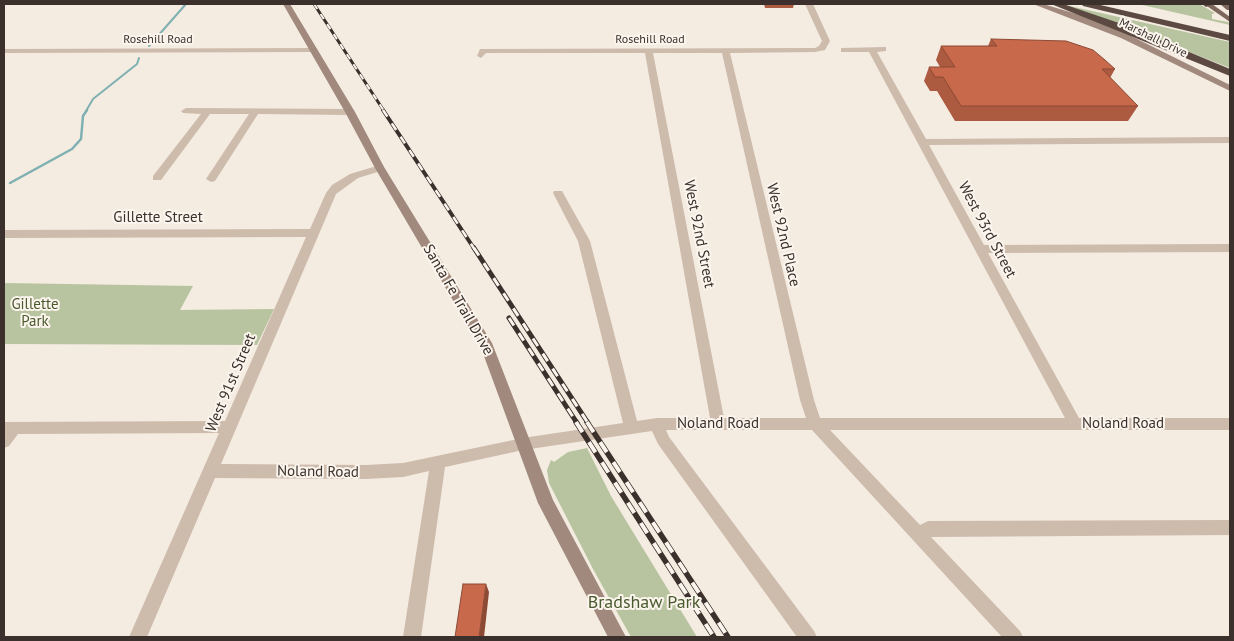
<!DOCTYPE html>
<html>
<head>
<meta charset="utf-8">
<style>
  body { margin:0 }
  #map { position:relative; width:1234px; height:641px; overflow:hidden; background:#f4ebe1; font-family:"PT Sans",sans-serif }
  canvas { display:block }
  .frame { position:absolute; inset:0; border:5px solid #3b302b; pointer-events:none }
</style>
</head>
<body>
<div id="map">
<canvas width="1234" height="641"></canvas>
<div class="frame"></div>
</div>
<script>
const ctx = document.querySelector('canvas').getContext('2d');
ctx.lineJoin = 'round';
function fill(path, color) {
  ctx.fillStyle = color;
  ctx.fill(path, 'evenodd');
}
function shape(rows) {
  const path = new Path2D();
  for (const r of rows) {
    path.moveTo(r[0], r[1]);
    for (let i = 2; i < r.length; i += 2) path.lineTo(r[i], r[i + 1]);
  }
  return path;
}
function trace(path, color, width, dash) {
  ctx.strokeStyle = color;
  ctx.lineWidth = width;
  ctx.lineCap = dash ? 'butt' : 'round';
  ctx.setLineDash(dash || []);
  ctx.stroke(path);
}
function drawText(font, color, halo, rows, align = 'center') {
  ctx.font = font + ' "PT Sans",sans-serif';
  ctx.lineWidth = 4;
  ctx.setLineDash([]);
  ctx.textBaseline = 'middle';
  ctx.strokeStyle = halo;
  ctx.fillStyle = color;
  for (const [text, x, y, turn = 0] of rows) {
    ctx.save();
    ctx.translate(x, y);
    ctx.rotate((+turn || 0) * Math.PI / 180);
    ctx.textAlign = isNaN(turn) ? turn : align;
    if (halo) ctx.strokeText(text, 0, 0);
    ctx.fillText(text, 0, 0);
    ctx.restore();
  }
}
fill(shape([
  [1061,4,1230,42,1230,68,1110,21],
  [1138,4,1199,4,1215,13,1212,14,1212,19,1228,22,1230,25],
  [4,283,193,286,180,310,274,309,257,345,4,344],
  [587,448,611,496,697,637,631,637,593,569,549,483,547,470,551,460,554,462,568,452]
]), '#b8c4a0');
trace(shape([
  [149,46,186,4],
  [86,111,93,99,137,64,139,58]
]), '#7fb0b2', 2);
trace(shape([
  [10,183,72,149,81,139,83,116,87,110]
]), '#7fb0b2', 2.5);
fill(shape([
  [805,4,813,4,830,41,825,50,815,52,730,53,814,400,820,418,1065,418,869,52,841,52,841,48,886,47,886,51,877,52,926,139,1230,137,1230,143,929,145,984,245,1230,244,1230,252,988,253,1079,418,1230,418,1230,430,830,430,920,525,928,521,1230,520,1230,535,931,537,1020,631,1023,637,1002,637,812,430,666,430,669,437,814,631,817,637,797,637,658,444,652,431,523,450,445,467,421,637,403,637,429,471,403,477,366,479,215,478,147,637,129,637,219,433,18,434,9,446,4,448,4,422,225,421,306,237,4,238,4,230,310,229,326,193,332,185,350,174,380,165,384,166,384,170,358,178,336,194,221,464,366,465,403,463,523,438,623,423,578,241,553,193,554,191,562,191,590,241,637,421,657,418,710,418,645,53,486,53,481,58,477,56,480,49,483,49,815,48,819,46,822,41,805,4],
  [653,53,722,53,800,400,806,418,724,418,653,53],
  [313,48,317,50,316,52,4,53,4,49,313,48],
  [186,108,350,109,355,112,350,115,258,114,215,181,211,182,206,179,249,114,210,114,161,180,153,180,153,176,201,114,183,113,181,111,186,108]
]), '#cdbbac');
fill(shape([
  [283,4,290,4,355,112,384,167,492,343,553,500,626,637,608,637,538,503,481,348,375,168,345,112,283,4],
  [1033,4,1043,4,1080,15,1127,34,1230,85,1230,91,1121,38,1033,4]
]), '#a18a7d');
fill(shape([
  [1204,4,1212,4,1230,17,1230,22,1204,4],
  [1220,4,1229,4,1230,10,1227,10,1220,4]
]), '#7d675c');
fill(shape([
  [1051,4,1063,4,1119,23,1230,69,1230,76,1051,4],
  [1082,4,1096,4,1230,35,1230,41,1083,6,1082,4],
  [1202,4,1213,4,1206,7,1202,4]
]), '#5c4a42');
const railFar3 = shape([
  [314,4,384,111]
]);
const railFar2 = shape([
  [383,110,475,250]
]);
const railFar1 = shape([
  [474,248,588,423],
  [509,318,577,423]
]);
const rail = shape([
  [576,422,714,637],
  [587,422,728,637]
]);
trace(railFar3, '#3b302b', 3);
trace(railFar2, '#3b302b', 4);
trace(railFar1, '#3b302b', 5);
trace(rail, '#3b302b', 5.5);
trace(railFar3, '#fbf5ee', 2, [6]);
trace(railFar2, '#fbf5ee', 2.5, [8]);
trace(railFar1, '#fbf5ee', 3, [9]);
trace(rail, '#fbf5ee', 4, [12]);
fill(shape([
  [764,4,794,4,793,8,765,8],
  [991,39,1115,69,1110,78,1138,106,1128,121,955,121,937,91,930,91,924,81,929,67,940,67,936,60,941,46,988,46]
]), '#ac5a40');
fill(shape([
  [486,584,489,592,484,637,479,637]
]), '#8c4a34');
const building = shape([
  [991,39,1066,41,1093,50,1105,60,1115,69,1102,69,1138,106,961,106,943,77,935,77,929,67,955,67,941,46,997,46,991,39],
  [463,584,486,584,479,637,455,637,463,584]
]);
fill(building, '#c8694b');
trace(building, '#8c4a34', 1);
drawText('12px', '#3b302b', '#fbf5ee', [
  ["Marshall Drive",1153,38,26],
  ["Rosehill Road",158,40],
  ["Rosehill Road",650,40]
]);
drawText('15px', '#3b302b', '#fbf5ee', [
  ["Gillette Street",158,218],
  ["West 93rd Street",987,230,62],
  ["West 92nd Street",699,234,79],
  ["West 92nd Place",783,235,77],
  ["Santa Fe Trail Drive",458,300,60],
  ["West 91st Street",231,383,-67],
  ["Noland Road",718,424],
  ["Noland Road",1123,424],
  ["Noland Road",318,472,1]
]);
drawText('15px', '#4a5a2e', '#fbf5ee', [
  ["Gillette",35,305],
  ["Park",35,322]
]);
drawText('18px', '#4a5a2e', '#fbf5ee', [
  ["Bradshaw Park",644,603]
]);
</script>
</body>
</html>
